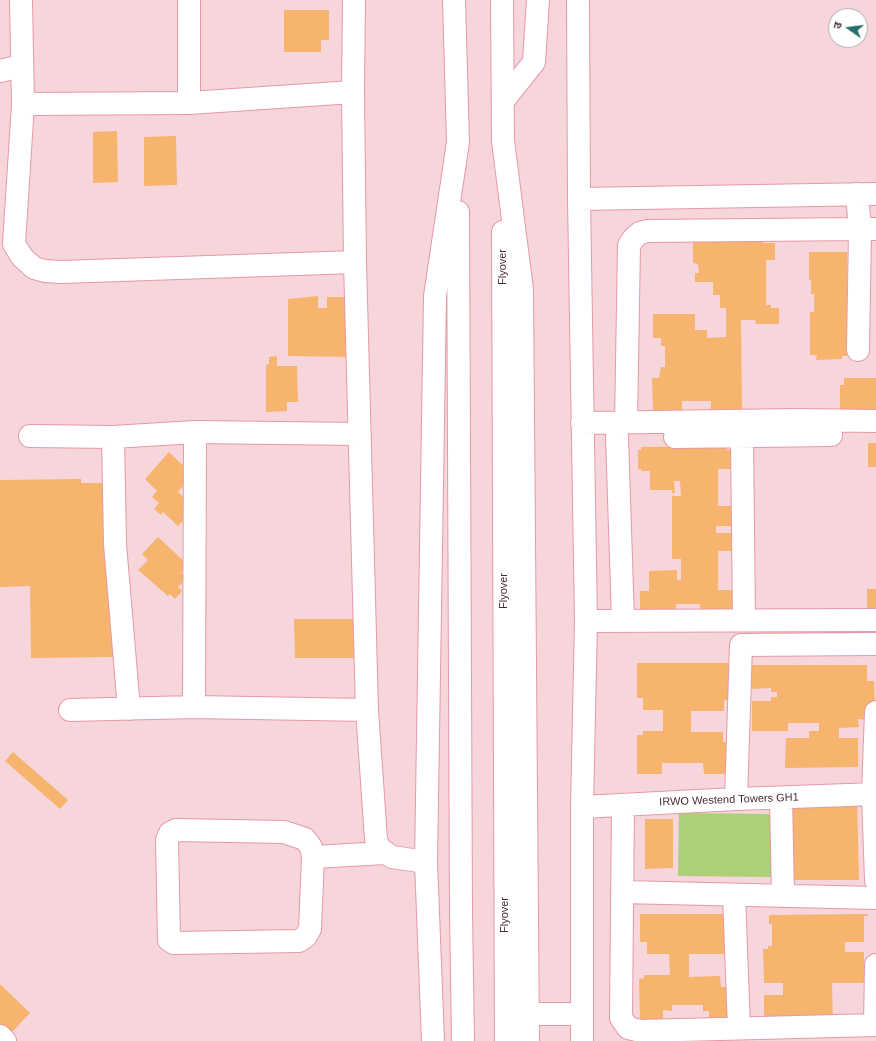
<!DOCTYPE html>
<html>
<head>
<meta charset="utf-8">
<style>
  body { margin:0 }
  #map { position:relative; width:876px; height:1041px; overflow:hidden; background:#f6d6db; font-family:Arial,"Noto Sans Devanagari",sans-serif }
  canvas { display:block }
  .north { position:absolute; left:828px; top:8px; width:40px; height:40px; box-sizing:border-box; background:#fff; border:1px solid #b6aaad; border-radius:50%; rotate:284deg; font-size:11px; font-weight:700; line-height:16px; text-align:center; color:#492b31 }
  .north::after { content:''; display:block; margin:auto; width:14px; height:18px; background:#277069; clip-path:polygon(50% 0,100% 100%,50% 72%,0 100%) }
</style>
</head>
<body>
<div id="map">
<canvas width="876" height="1041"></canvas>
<div class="north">उ</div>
</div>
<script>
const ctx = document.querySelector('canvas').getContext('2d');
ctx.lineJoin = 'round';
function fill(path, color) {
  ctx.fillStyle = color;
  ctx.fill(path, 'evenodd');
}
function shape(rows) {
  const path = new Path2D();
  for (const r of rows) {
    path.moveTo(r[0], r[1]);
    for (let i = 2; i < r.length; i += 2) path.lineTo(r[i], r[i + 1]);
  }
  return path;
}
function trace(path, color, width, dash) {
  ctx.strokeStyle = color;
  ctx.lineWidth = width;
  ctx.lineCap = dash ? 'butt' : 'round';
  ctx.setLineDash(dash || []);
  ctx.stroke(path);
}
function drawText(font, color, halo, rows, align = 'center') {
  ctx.font = font + ' Arial,sans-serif';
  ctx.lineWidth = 3;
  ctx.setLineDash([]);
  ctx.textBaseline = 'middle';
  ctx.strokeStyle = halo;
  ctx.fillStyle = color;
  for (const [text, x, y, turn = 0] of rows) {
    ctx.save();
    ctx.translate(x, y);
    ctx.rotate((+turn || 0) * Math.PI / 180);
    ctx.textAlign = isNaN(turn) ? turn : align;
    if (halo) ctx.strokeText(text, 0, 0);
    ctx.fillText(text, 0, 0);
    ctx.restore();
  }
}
fill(shape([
  [679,813,772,814,771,877,678,876]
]), '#abd076');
fill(shape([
  [284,10,329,10,329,40,321,40,321,52,284,52],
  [117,131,118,182,93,183,93,132],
  [176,136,177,185,144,186,144,137],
  [693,237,763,237,763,243,775,243,775,260,766,260,766,305,771,305,771,308,779,308,779,324,756,324,755,320,741,320,742,409,733,409,734,415,711,415,711,401,682,401,682,414,657,414,653,409,652,378,659,378,661,367,665,367,665,346,661,346,661,338,653,338,653,314,695,314,695,330,707,330,707,338,726,337,726,308,720,308,720,295,713,295,713,282,695,282,695,273,699,273,698,264,693,263],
  [809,252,847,252,847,356,842,356,842,359,816,360,817,355,810,355,810,312,814,312,814,294,811,294,811,280,809,280],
  [318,296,318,308,327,308,327,297,348,297,352,357,288,356,288,299],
  [277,356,277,366,297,366,298,402,287,402,287,411,266,412,266,365,269,364,269,357],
  [844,378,876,378,876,415,840,410,840,385,844,385],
  [868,443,876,443,876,467,868,467],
  [727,446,727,450,733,450,733,469,718,469,718,506,733,506,733,526,716,526,716,533,732,533,732,551,718,551,718,590,733,590,733,614,700,614,700,604,676,604,676,614,659,614,659,609,640,609,640,591,649,591,649,571,677,570,677,580,681,580,681,559,672,559,672,496,681,496,680,481,674,481,675,493,672,493,672,490,650,490,650,471,641,471,641,469,638,469,638,450,641,450,641,447],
  [169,452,193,475,178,492,191,504,190,513,178,526,163,512,161,515,154,509,159,503,152,497,157,491,145,479],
  [81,479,81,483,106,483,116,657,31,658,30,586,0,587,0,480],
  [158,537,188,565,181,573,187,578,178,587,182,591,175,599,170,594,168,596,138,570,148,560,142,554],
  [867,589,876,589,876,608,867,608],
  [294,619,360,619,360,658,295,658],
  [637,663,732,663,732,700,724,700,724,711,691,711,691,732,723,732,723,742,731,742,731,774,704,774,703,763,662,763,662,774,637,774,637,735,643,735,643,731,663,731,663,710,643,710,643,698,637,698],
  [752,665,867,665,867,681,874,681,875,707,867,720,858,719,859,727,839,728,839,738,858,738,858,767,785,768,786,738,809,738,809,731,819,731,819,723,788,723,788,731,752,731,752,701,771,701,771,697,777,697,777,692,771,692,771,688,752,689],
  [13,752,68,800,60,809,5,761],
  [857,800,859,880,789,880,788,804],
  [645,819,673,819,673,868,645,869],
  [640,914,730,914,730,941,724,941,724,954,689,954,689,977,720,976,721,987,730,987,730,1019,709,1019,709,1011,703,1011,703,1005,672,1005,672,1011,663,1010,663,1022,640,1022,639,979,644,978,644,975,670,975,669,954,647,954,647,942,640,942],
  [868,914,868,916,864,916,864,942,845,942,845,952,864,952,864,983,832,983,833,1022,764,1023,764,995,783,995,783,983,764,983,763,949,768,949,768,946,772,946,772,924,769,924,769,915],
  [0,984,30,1013,9,1035,0,1026]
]), '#f6b46e');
const minor = shape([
  [21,0,23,104,14,244,22,257,34,268,45,271,61,272,355,262],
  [354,0,353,92,355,262,367,710,376,839,379,848,392,857,426,862],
  [578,0,579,199,586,621,582,807,582,1041],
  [0,71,21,66],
  [503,101,534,62,538,0],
  [189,103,189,0],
  [23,104,189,103,353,92],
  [579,199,876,194],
  [858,350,860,229,876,229],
  [582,423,798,420,876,421],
  [626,423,629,245,634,238,640,233,648,231,860,229,857,194],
  [30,436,113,437,195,432,360,434],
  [113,437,115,544,129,709],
  [617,437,623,620],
  [675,437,831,435],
  [742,437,744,620],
  [586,621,876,620],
  [194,707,195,432],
  [70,710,194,707,367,710],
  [876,712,873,794,876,880],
  [781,798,783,896],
  [736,799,741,645,876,644],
  [623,805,621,1018,628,1028,641,1031,876,1025],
  [582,807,736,799,876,794],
  [313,857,310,929,306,936,299,941,174,943,169,940,167,840,170,833,176,830,284,832,305,839,311,847,313,857,385,853],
  [623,892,876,898],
  [734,895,739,1028],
  [528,1014,581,1014],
  [875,1025,876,965],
  [0,1036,5,1041]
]);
const major = shape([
  [502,0,503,141,522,290,528,1041],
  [458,212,461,912,463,1041],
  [503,232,506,1041],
  [433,1041,426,862,435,296,458,142,454,0]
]);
trace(minor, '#e599a7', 24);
trace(major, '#e599a7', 24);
trace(minor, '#fff', 22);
trace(major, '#fff', 22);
drawText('11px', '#492b31', '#fff', [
  ["Flyover",503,267,-90],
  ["Flyover",504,591,-90],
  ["IRWO Westend Towers GH1",729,800,-2],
  ["Flyover",505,915,-90]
]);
</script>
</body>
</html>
